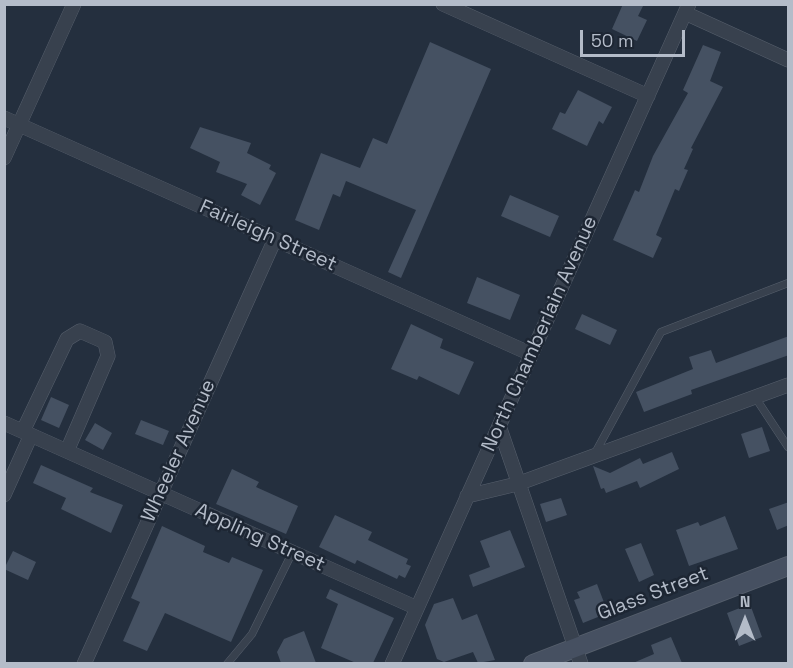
<!DOCTYPE html>
<html>
<head>
<meta charset="utf-8">
<style>
  body { margin:0 }
  #map { position:relative; width:793px; height:668px; overflow:hidden; background:#242f3e; font-family:"Space Grotesk",sans-serif }
  canvas { display:block }
  .frame { position:absolute; inset:0; border:6px solid #b4bcc9; pointer-events:none }
  .north { position:absolute; left:715px; top:590px; width:60px; height:60px; -webkit-text-stroke:4px #1d2633; paint-order:stroke; rotate:0deg; font-size:16px; font-weight:700; line-height:24px; text-align:center; color:#b4bcc9 }
  .north::after { content:''; display:block; margin:auto; width:21px; height:27px; background:#b4bcc9; clip-path:polygon(50% 0,100% 100%,50% 72%,0 100%) }
  .scale { position:absolute; left:580px; top:30px; width:105px; height:27px; box-sizing:border-box; border:3px solid #b4bcc9; border-top:0; padding-left:8px; font-size:18px; line-height:21px; white-space:nowrap; color:#b4bcc9; -webkit-text-stroke:4px #1d2633; paint-order:stroke }
</style>
</head>
<body>
<div id="map">
<canvas width="793" height="668"></canvas>
<div class="frame"></div>
<div class="north">N</div>
<div class="scale">50 m</div>
</div>
<script>
const ctx = document.querySelector('canvas').getContext('2d');
ctx.lineJoin = 'round';
function fill(path, color) {
  ctx.fillStyle = color;
  ctx.fill(path, 'evenodd');
}
function shape(rows) {
  const path = new Path2D();
  for (const r of rows) {
    path.moveTo(r[0], r[1]);
    for (let i = 2; i < r.length; i += 2) path.lineTo(r[i], r[i + 1]);
  }
  return path;
}
function trace(path, color, width, dash) {
  ctx.strokeStyle = color;
  ctx.lineWidth = width;
  ctx.lineCap = dash ? 'butt' : 'round';
  ctx.setLineDash(dash || []);
  ctx.stroke(path);
}
function drawText(font, color, halo, rows, align = 'center') {
  ctx.font = font + ' "Space Grotesk",sans-serif';
  ctx.lineWidth = 5;
  ctx.setLineDash([]);
  ctx.textBaseline = 'middle';
  ctx.strokeStyle = halo;
  ctx.fillStyle = color;
  for (const [text, x, y, turn = 0] of rows) {
    ctx.save();
    ctx.translate(x, y);
    ctx.rotate((+turn || 0) * Math.PI / 180);
    ctx.textAlign = isNaN(turn) ? turn : align;
    if (halo) ctx.strokeText(text, 0, 0);
    ctx.fillText(text, 0, 0);
    ctx.restore();
  }
}
fill(shape([
  [623,4,644,4,638,16,647,20,637,41,612,29],
  [430,42,491,69,401,278,388,272,416,210,346,181,340,197,333,194,319,230,295,220,321,153,360,168,373,138,387,144],
  [703,45,721,52,710,81,723,87,691,148,693,149,684,169,688,170,679,191,675,189,656,235,662,238,653,258,613,240,635,190,639,192,653,156,688,93,683,90],
  [578,90,612,107,603,124,599,121,587,146,552,129,560,112,565,114],
  [200,127,251,143,247,153,271,165,269,169,276,173,260,205,241,195,247,184,216,172,220,162,190,148],
  [510,195,559,216,550,237,501,216],
  [477,277,520,295,510,320,467,303],
  [582,314,617,330,610,345,575,329],
  [411,324,443,339,440,348,474,362,459,395,419,376,417,380,391,369],
  [789,336,789,355,691,390,692,394,644,412,636,392,693,369,689,357,711,350,716,363],
  [51,397,69,405,59,428,41,420],
  [141,420,169,431,163,445,135,434],
  [95,423,112,433,103,450,85,440],
  [762,427,770,451,749,458,741,434],
  [672,452,679,469,640,488,637,481,606,493,604,488,601,489,593,466,610,473,640,458,643,464],
  [41,465,93,488,90,492,123,505,111,533,61,509,66,498,33,483],
  [232,469,259,482,256,487,298,506,286,534,216,504],
  [561,498,567,515,546,522,540,504],
  [789,502,789,525,777,530,769,509],
  [335,515,372,532,368,540,408,559,406,564,411,566,405,578,399,575,397,579,357,560,355,564,319,547],
  [725,516,738,549,689,566,676,530,698,522,700,526],
  [162,526,205,546,203,552,229,563,232,557,263,570,231,642,165,613,147,651,123,641,140,602,131,598],
  [510,530,525,567,473,587,469,575,490,567,480,541],
  [641,543,654,575,639,582,625,549],
  [13,551,36,562,28,580,4,569],
  [597,584,608,613,583,623,574,600,580,598,577,592],
  [330,589,394,618,373,663,356,663,321,648,338,604,326,598],
  [453,598,462,620,477,614,495,660,478,663,473,652,444,662,437,659,425,625,434,604],
  [750,604,762,637,739,646,727,613],
  [304,631,316,663,281,663,277,652,284,639],
  [671,637,682,663,633,663,654,654,651,645]
]), '#455162');
const service = shape([
  [755,397,788,447],
  [594,455,661,332,788,283],
  [227,664,252,634,292,553]
]);
const minor = shape([
  [443,4,648,96],
  [685,13,788,60],
  [4,118,531,354],
  [4,158,74,4],
  [4,423,417,608],
  [499,426,581,664],
  [23,431,67,339,80,331,105,342,108,356,67,451],
  [4,495,31,435],
  [467,496,517,484,788,385],
  [84,664,275,239],
  [392,664,689,4]
]);
const secondary = shape([
  [533,664,788,566]
]);
trace(service, '#565f6c', 8);
trace(minor, '#565f6c', 15);
trace(secondary, '#565f6c', 20);
trace(service, '#38414e', 7);
trace(minor, '#38414e', 14);
trace(secondary, '#465061', 18);
drawText('20px', '#b4bcc9', '#1d2633', [
  ["Fairleigh Street",268,236,24],
  ["North Chamberlain Avenue",540,334,-66],
  ["Wheeler Avenue",179,451,-66],
  ["Appling Street",260,538,24],
  ["Glass Street",653,594,-21]
]);
</script>
</body>
</html>
